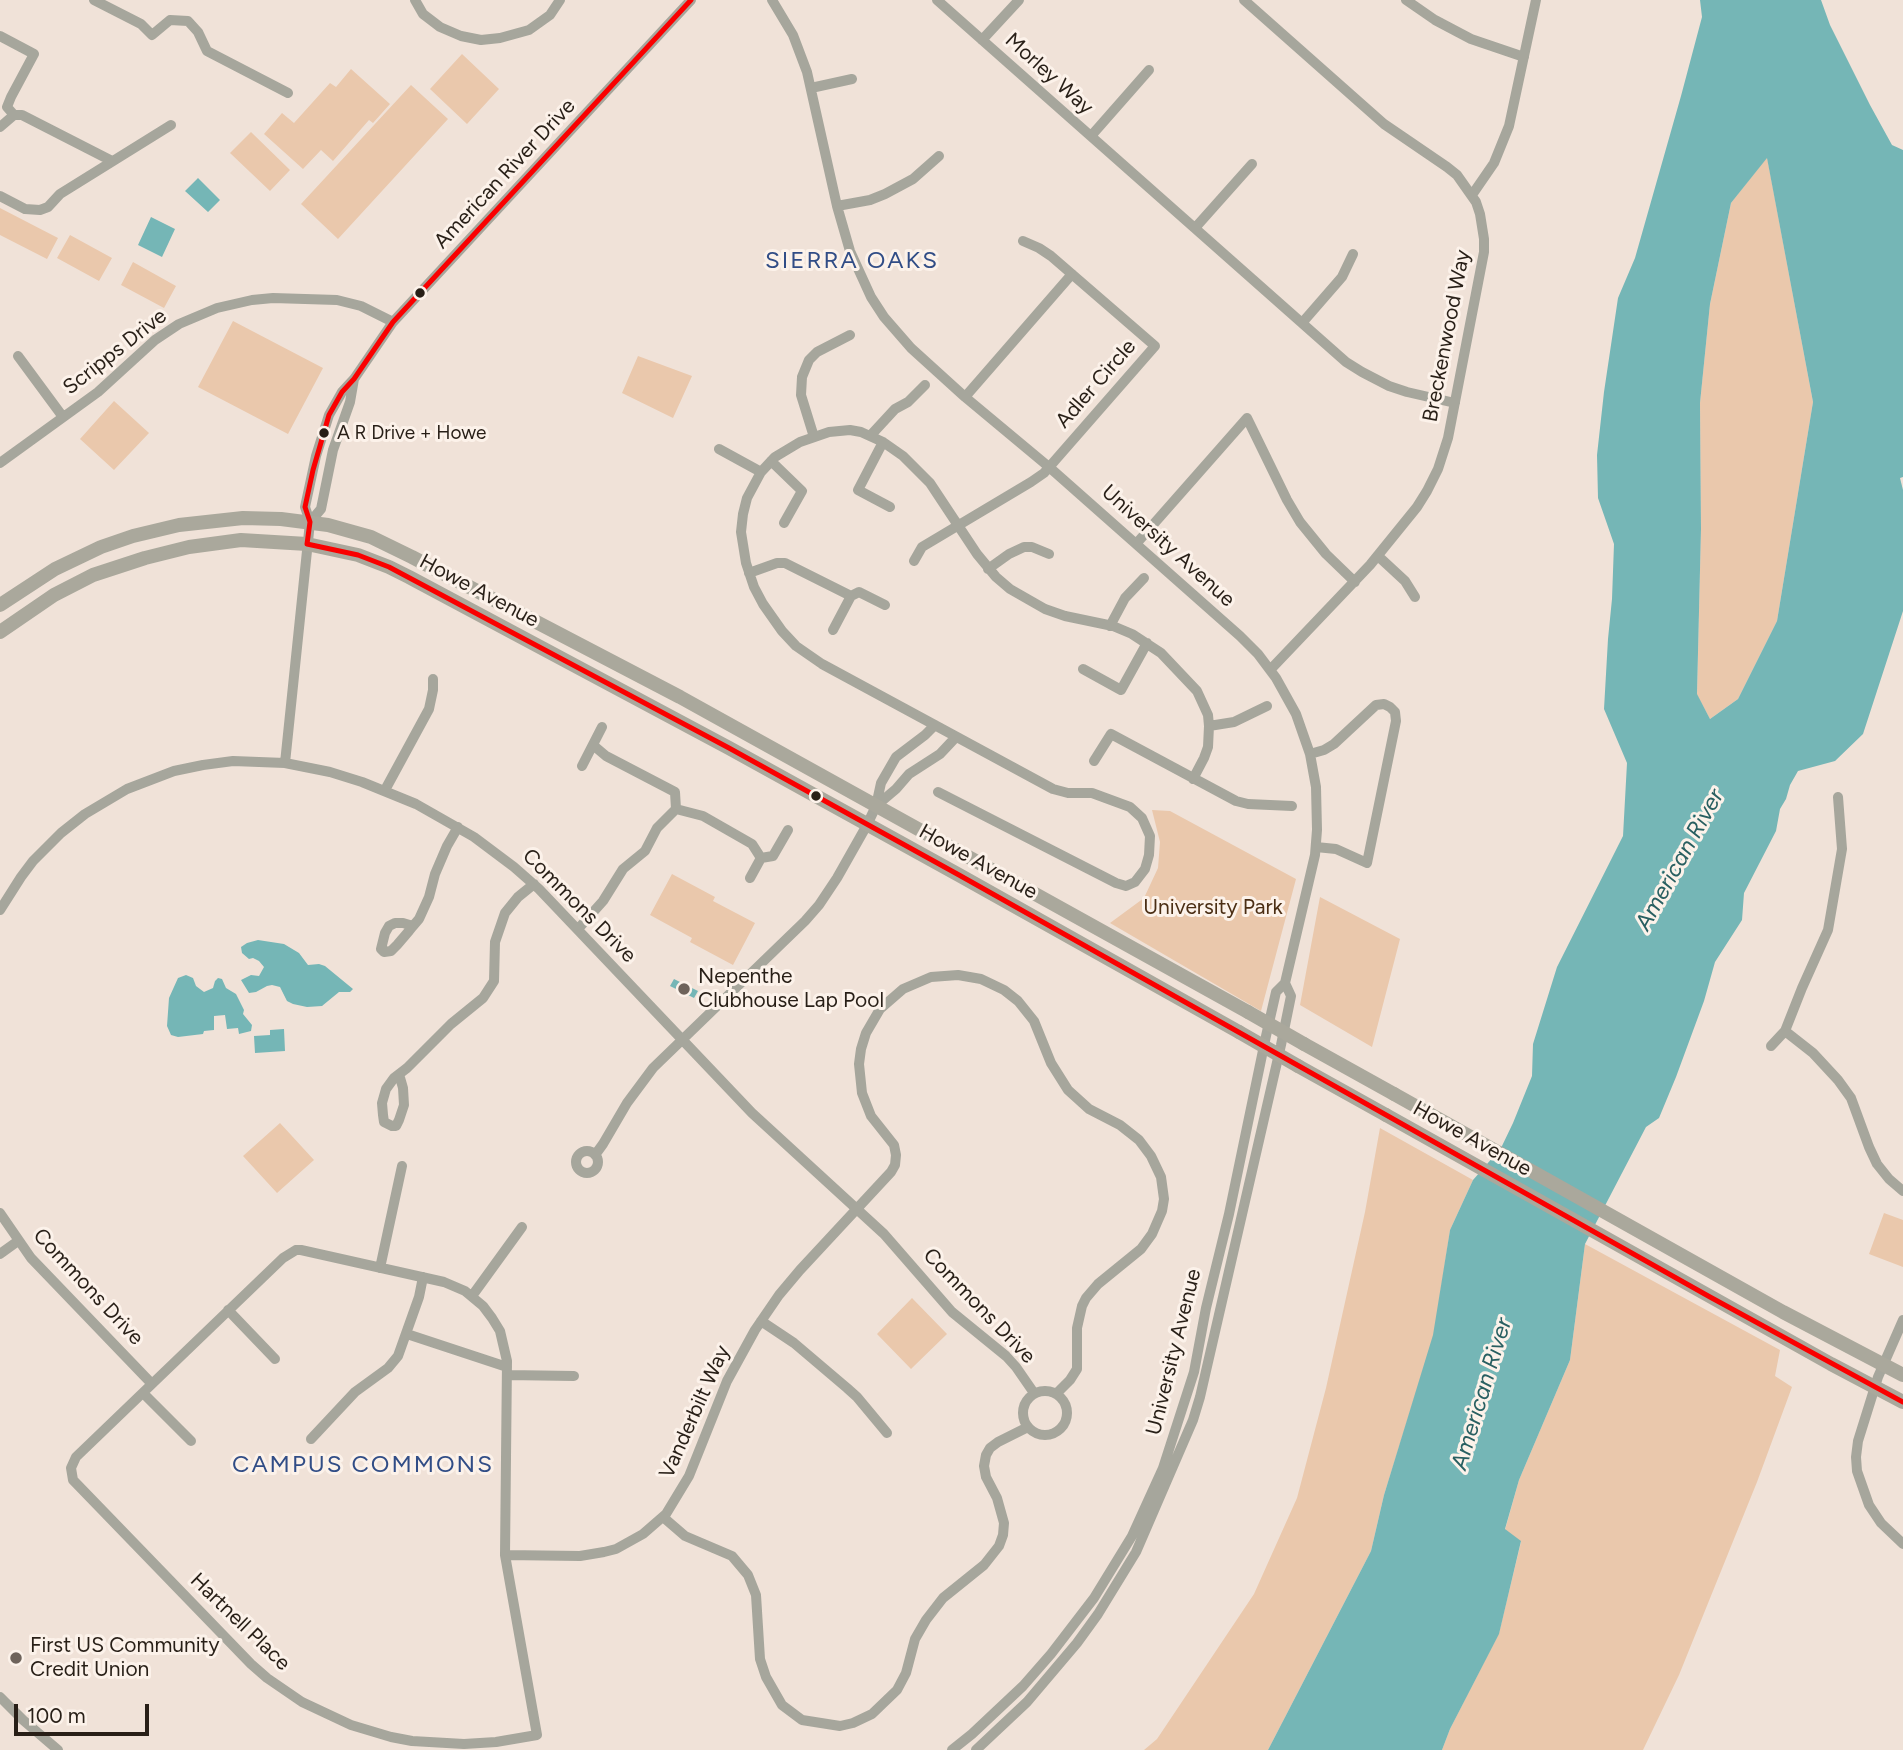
<!DOCTYPE html>
<html>
<head>
<meta charset="utf-8">
<style>
  body { margin:0 }
  #map { position:relative; width:1903px; height:1750px; overflow:hidden; background:#f0e2d8; font-family:Figtree,sans-serif }
  canvas { display:block }
  .scale { position:absolute; left:14px; top:1704px; width:135px; height:32px; box-sizing:border-box; border:4px solid #281f17; border-top:0; padding-left:9px; font-size:21px; line-height:24px; white-space:nowrap; color:#281f17; -webkit-text-stroke:5px #fcf2ea; paint-order:stroke }
</style>
</head>
<body>
<div id="map">
<canvas width="1903" height="1750"></canvas>
<div class="scale">100 m</div>
</div>
<script>
const ctx = document.querySelector('canvas').getContext('2d');
ctx.lineJoin = 'round';
function fill(path, color) {
  ctx.fillStyle = color;
  ctx.fill(path, 'evenodd');
}
function shape(rows) {
  const path = new Path2D();
  for (const r of rows) {
    if (r.length === 3) {
      path.moveTo(r[0] + r[2], r[1]);
      path.arc(r[0], r[1], r[2], 0, 2 * Math.PI);
      continue;
    }
    path.moveTo(r[0], r[1]);
    for (let i = 2; i < r.length; i += 2) path.lineTo(r[i], r[i + 1]);
  }
  return path;
}
function trace(path, color, width, dash) {
  ctx.strokeStyle = color;
  ctx.lineWidth = width;
  ctx.lineCap = dash ? 'butt' : 'round';
  ctx.setLineDash(dash || []);
  ctx.stroke(path);
}
function drawText(font, color, halo, rows, align = 'center') {
  ctx.font = font + ' Figtree,sans-serif';
  ctx.lineWidth = 6;
  ctx.setLineDash([]);
  ctx.textBaseline = 'middle';
  ctx.strokeStyle = halo;
  ctx.fillStyle = color;
  for (const [text, x, y, turn = 0] of rows) {
    ctx.save();
    ctx.translate(x, y);
    ctx.rotate((+turn || 0) * Math.PI / 180);
    ctx.textAlign = isNaN(turn) ? turn : align;
    if (halo) ctx.strokeText(text, 0, 0);
    ctx.fillText(text, 0, 0);
    ctx.restore();
  }
}
fill(shape([
  [462,54,499,89,467,124,430,89],
  [351,69,390,104,373,123,369,120,333,161,321,150,303,169,264,134,282,113,294,123,330,83,336,87],
  [411,85,448,119,338,239,301,204],
  [251,132,290,170,270,191,230,153],
  [1767,157,1813,402,1777,621,1738,699,1710,719,1697,695,1701,529,1700,403,1710,304,1731,203],
  [0,208,58,238,47,259,0,235],
  [70,235,112,258,99,281,57,258],
  [133,262,176,286,164,308,121,285],
  [233,321,323,368,288,434,198,387],
  [638,356,692,376,673,418,622,393],
  [114,401,149,433,114,470,80,439],
  [1152,810,1170,811,1296,879,1261,1011,1110,923,1144,898,1158,868,1160,842],
  [672,874,715,897,713,901,755,923,733,965,690,942,692,938,650,915],
  [1320,897,1400,939,1372,1047,1300,1005],
  [280,1123,314,1160,277,1193,243,1156],
  [1380,1128,1473,1180,1450,1230,1434,1335,1384,1495,1371,1551,1268,1750,1144,1750,1157,1739,1254,1594,1297,1498,1326,1388,1365,1212],
  [1884,1213,1903,1220,1903,1267,1869,1254],
  [1585,1244,1780,1350,1775,1376,1792,1387,1757,1482,1679,1675,1643,1750,1442,1750,1450,1729,1499,1633,1521,1542,1505,1530,1519,1480,1570,1360],
  [912,1298,947,1334,911,1369,877,1334]
]), '#eac8ac');
fill(shape([
  [1700,0,1821,0,1830,25,1870,105,1892,145,1903,150,1903,477,1900,478,1903,490,1903,611,1863,734,1835,761,1798,771,1790,785,1786,799,1780,809,1776,831,1744,893,1742,920,1715,962,1704,1001,1676,1077,1659,1118,1646,1127,1585,1244,1570,1360,1519,1480,1505,1529,1521,1541,1499,1634,1450,1729,1442,1750,1268,1750,1371,1551,1384,1495,1433,1335,1450,1230,1473,1180,1501,1148,1513,1123,1532,1076,1533,1044,1557,967,1623,836,1627,763,1604,709,1608,639,1612,599,1614,544,1598,498,1597,455,1604,392,1618,298,1635,258,1681,96,1702,17],
  [1767,158,1813,402,1777,621,1738,699,1710,719,1697,694,1701,529,1700,403,1710,304,1731,203],
  [198,178,220,200,208,212,185,191],
  [151,217,175,229,162,257,138,245],
  [258,940,284,944,299,953,308,965,319,964,325,966,353,989,350,992,339,992,322,1006,307,1007,293,1004,287,1001,280,987,272,985,267,986,256,992,249,993,241,980,251,975,259,976,264,967,259,961,253,958,249,959,242,953,241,947,247,943],
  [186,975,193,978,196,986,204,992,213,988,215,981,218,978,222,979,226,988,236,994,244,1010,243,1014,252,1025,251,1031,239,1034,238,1028,227,1029,225,1015,214,1016,214,1030,204,1031,203,1034,178,1037,171,1035,167,1026,169,998,178,978],
  [674,979,698,991,694,998,670,986],
  [284,1029,285,1051,255,1053,254,1036,270,1035,270,1030]
]), '#75b6b6');
trace(shape([
  [94,0,141,24,152,35,170,20,188,21,198,32,207,51,288,93],
  [415,0,423,14,440,27,461,36,481,40,500,38,529,30,550,15,560,0],
  [772,0,793,35,807,72,837,206,850,251,871,297,884,317,911,348,965,397,1049,467,1240,636,1258,654,1276,678,1296,714,1310,754,1316,787,1317,830,1315,855,1285,983,1276,992,1266,1036,1229,1214,1206,1308,1194,1372,1163,1468,1132,1536,1094,1598,1051,1654,1023,1686,972,1734,952,1750],
  [937,0,1346,362,1362,372,1389,386,1407,392,1455,403],
  [1244,0,1384,124,1447,167,1457,175,1476,202,1480,214,1484,239,1484,252,1448,438,1438,469,1427,491,1417,507,1370,565,1270,670],
  [1406,0,1435,20,1471,39,1524,57],
  [0,36,34,54,11,97,7,107,14,115],
  [982,40,1019,0],
  [811,88,852,79],
  [0,127,14,115,22,115,112,161],
  [1091,136,1149,70],
  [1472,195,1494,163,1509,126,1536,0],
  [0,196,25,209,40,210,48,207,60,194,171,125],
  [837,206,870,200,885,194,913,179,939,156],
  [1195,228,1252,164],
  [1302,323,1342,277,1353,254],
  [18,356,63,417],
  [965,397,1072,274],
  [871,435,895,409,908,402,925,385],
  [814,437,801,395,802,377,809,360,817,352,850,335],
  [883,442,858,490,890,507],
  [719,449,761,472],
  [771,461,802,491,784,523],
  [0,463,98,392,155,340,179,324,217,308,252,300,273,298,337,300,361,306,393,322],
  [310,522,321,509,333,450,350,402,354,379],
  [1136,544,1247,418,1287,500,1300,522,1326,554,1355,582],
  [1378,556,1405,581,1415,597],
  [914,561,922,547,1031,482,1044,473,1155,346,1051,256,1039,248,1023,241],
  [988,569,1009,554,1024,547,1032,547,1049,554],
  [749,573,777,563,785,563,851,596],
  [1110,626,1125,598,1144,578],
  [833,630,851,596,859,592,885,605],
  [1083,669,1121,690,1147,643],
  [1209,726,1234,722,1267,706],
  [593,745,606,756,675,792,676,809],
  [1310,754,1324,750,1334,744,1376,705,1384,704,1390,707,1395,712,1396,721,1367,863,1336,849,1316,847],
  [1094,761,1111,734,1236,801,1248,804,1292,806],
  [285,763,310,522,305,507,316,456,329,415,342,392,354,379,393,322,691,0],
  [582,766,602,727],
  [385,790,429,709,433,690,433,679],
  [938,792,1116,883,1126,886,1135,882,1145,869,1149,855,1150,836,1142,818,1130,807,1092,793,1068,793,1053,789,822,664,796,646,782,631,763,604,754,587,746,563,741,532,743,514,747,498,761,472,775,457,800,442,829,432,850,430,861,432,883,442,903,456,930,483,977,554,996,577,1010,589,1045,609,1065,616,1113,626,1132,634,1161,653,1197,691,1208,715,1209,726,1208,747,1204,758,1193,779],
  [1838,797,1842,849,1828,930,1802,988,1785,1031,1813,1053,1838,1080,1851,1098,1869,1147,1877,1164,1889,1179,1903,1191],
  [876,806,896,789,909,774,940,754,956,737],
  [761,858,773,856,788,830],
  [0,910,21,877,33,861,61,833,85,814,127,789,174,771,203,765,233,761,285,763,330,772,362,782,416,804,474,837,514,867,539,889,752,1113,884,1234,952,1312,1006,1356,1016,1367,1034,1393],
  [413,926,403,923,395,923,389,926,385,933,381,949,384,952,391,951,397,945,409,931,413,926,419,919,429,897,435,874,447,846,458,827],
  [578,929,603,901,623,869,645,851,657,828,676,809,703,816,752,844,761,858,750,878],
  [1771,1046,1785,1031],
  [399,1074,403,1088,404,1105,399,1120,396,1126,392,1126,384,1122,383,1115,382,1103,386,1089,394,1078,407,1068,451,1024,483,998,494,981,495,942,505,913,518,897,534,884],
  [587,1162,11],
  [595,1155,603,1144,627,1103,653,1068,805,921,819,905,837,878,867,825,876,806,881,783,896,757,925,735,935,725],
  [0,1213,31,1258,152,1384],
  [296,1250,301,1250,444,1282,465,1291,483,1306,492,1318,500,1331,507,1361,505,1555,537,1735,496,1742,464,1744,412,1741,391,1737,351,1725,302,1702,267,1678,251,1664,73,1480,71,1468,76,1457,283,1258,296,1250],
  [0,1254,18,1241],
  [380,1268,402,1166],
  [472,1296,522,1227],
  [228,1310,275,1359],
  [1903,1320,1878,1377,1858,1441,1856,1457,1857,1471,1869,1505,1881,1523,1903,1544],
  [761,1321,794,1343,847,1388,857,1397,887,1433],
  [407,1334,507,1367],
  [507,1375,574,1376],
  [1045,1413,22],
  [143,1393,191,1441],
  [311,1439,355,1392,388,1368,398,1356,419,1297,423,1277],
  [663,1517,685,1536,732,1556,748,1575,756,1595,760,1659,766,1677,782,1705,802,1720,840,1726,853,1723,872,1714,897,1690,906,1673,915,1639,926,1620,943,1598,984,1565,999,1546,1003,1535,1004,1523,997,1498,986,1477,984,1466,986,1455,990,1448,998,1442,1028,1427],
  [505,1555,580,1556,604,1552,616,1549,643,1534,666,1514,689,1476,727,1381,755,1330,779,1295,800,1270,891,1172,895,1165,896,1155,894,1145,871,1116,862,1093,859,1064,861,1049,866,1033,880,1009,903,989,931,977,958,975,981,979,1004,990,1018,1001,1034,1021,1051,1063,1068,1090,1089,1109,1120,1125,1139,1140,1151,1156,1161,1177,1164,1199,1162,1211,1152,1234,1141,1249,1098,1284,1086,1298,1082,1306,1077,1328,1077,1369,1070,1380,1057,1393],
  [0,1697,23,1720,58,1750],
  [976,1750,1027,1702,1077,1643,1098,1614,1136,1552,1193,1420,1200,1397,1281,1045,1291,996,1285,983]
]), '#a6a69c', 10);
trace(shape([
  [0,605,55,569,101,547,133,536,179,525,243,518,281,519,328,525,371,537,412,557,680,697,1248,1012],
  [0,632,54,595,93,575,145,558,189,547,241,540,307,544,358,555,389,567,409,577,729,748,959,875,1239,1032],
  [1304,1044,1394,1094],
  [1298,1066,1386,1115]
]), '#aaa89c', 14);
trace(shape([
  [1248,1012,1304,1044],
  [1239,1032,1298,1066],
  [1394,1094,1783,1312,1903,1375],
  [1386,1115,1831,1364,1903,1402]
]), '#aaa89c', 14);
trace(shape([
  [691,0,393,322,354,379,342,392,329,415,313,470,305,507,310,522,307,544,358,555,389,567,729,748,959,875,1710,1297,1903,1402]
]), '#fa0000', 5);
for (const [x, y, r, color] of [
  [420,293,6,"#281f17"],
  [324,433,6,"#281f17"],
  [816,796,6,"#281f17"],
  [684,989,7,"#6e635b"],
  [16,1658,7,"#6e635b"]
]) {
  const dot = new Path2D();
  dot.arc(x, y, r, 0, 2 * Math.PI);
  ctx.fillStyle = color;
  ctx.fill(dot);
  trace(dot, '#fcf2ea', 2.5);
}
drawText('19px', '#281f17', '#fcf2ea', [
  ["A R Drive + Howe",337,433]
], 'left');
drawText('21px', '#281f17', '#fcf2ea', [
  ["Morley Way",1049,74,42],
  ["American River Drive",505,174,-47],
  ["Breckenwood Way",1447,336,-79],
  ["Scripps Drive",115,352,-38],
  ["Adler Circle",1096,384,-49],
  ["University Avenue",1168,546,42],
  ["Howe Avenue",479,591,28],
  ["Howe Avenue",978,862,29],
  ["Commons Drive",579,906,45],
  ["Howe Avenue",1472,1139,29],
  ["Commons Drive",88,1287,47],
  ["Commons Drive",979,1306,46],
  ["University Avenue",1174,1352,-76],
  ["Vanderbilt Way",695,1412,-66],
  ["Hartnell Place",240,1622,44]
]);
drawText('21px', '#4b2e14', '#fcf2ea', [
  ["University Park",1213,908]
]);
drawText('21px', '#281f17', '#fcf2ea', [
  ["Nepenthe",698,977],
  ["Clubhouse Lap Pool",698,1001],
  ["First US Community",30,1646],
  ["Credit Union",30,1670]
], 'left');
drawText('italic 23px', '#285f61', '#fcf2ea', [
  ["American River",1680,860,-61],
  ["American River",1482,1394,-73]
]);
ctx.letterSpacing = '2px';
drawText('24px', '#314d86', '#fcf2ea', [
  ["SIERRA OAKS",852,261],
  ["CAMPUS COMMONS",363,1465]
]);
ctx.letterSpacing = '0px';
</script>
</body>
</html>
